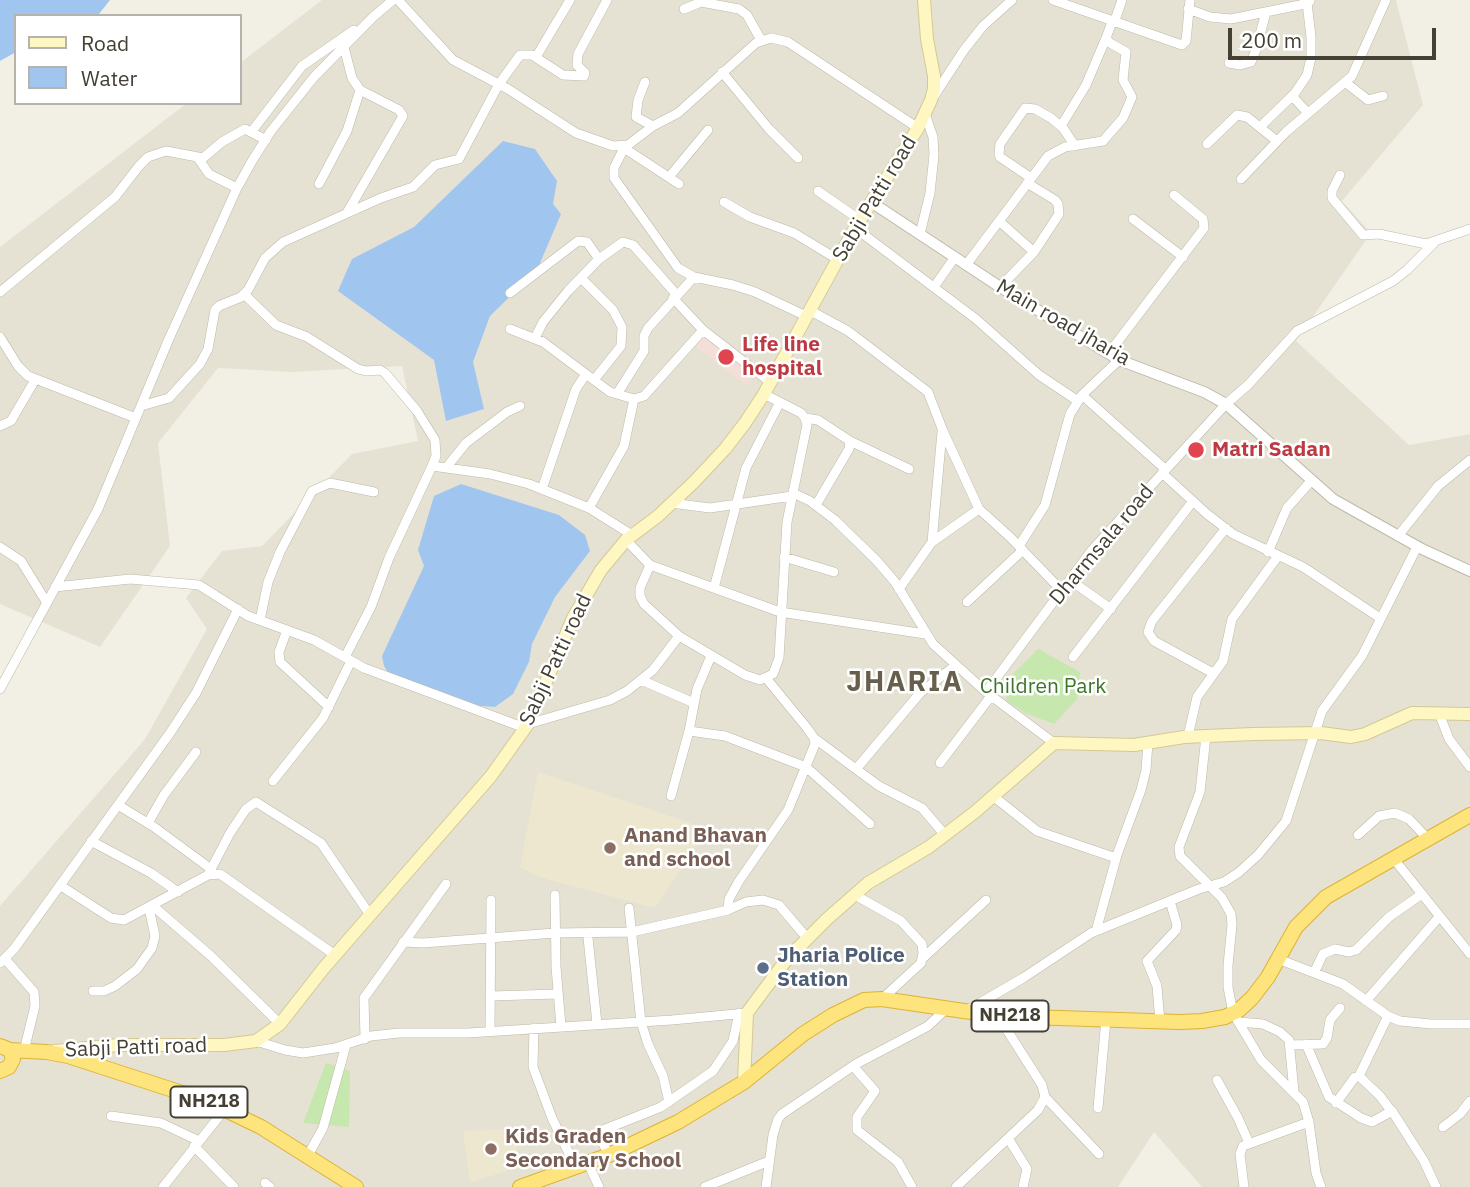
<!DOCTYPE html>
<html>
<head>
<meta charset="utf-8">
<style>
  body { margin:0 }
  #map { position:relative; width:1470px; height:1187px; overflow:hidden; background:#f2f0e5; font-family:"IBM Plex Sans",sans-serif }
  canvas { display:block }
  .legend { position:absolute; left:14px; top:14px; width:228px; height:91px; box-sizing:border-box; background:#fff; border:2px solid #b4b3ae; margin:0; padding:9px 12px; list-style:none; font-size:21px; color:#444034 }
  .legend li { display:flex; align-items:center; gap:14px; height:35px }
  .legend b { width:35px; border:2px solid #b4b3ae }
  .scale { position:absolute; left:1228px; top:28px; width:208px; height:32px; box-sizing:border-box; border:4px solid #444034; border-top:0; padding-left:9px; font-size:21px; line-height:24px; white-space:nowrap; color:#444034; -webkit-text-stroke:5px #fff; paint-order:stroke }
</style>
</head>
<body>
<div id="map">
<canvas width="1470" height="1187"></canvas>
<ul class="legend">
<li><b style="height:9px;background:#fef7c2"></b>Road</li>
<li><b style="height:19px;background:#a0c6f0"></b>Water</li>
</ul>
<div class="scale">200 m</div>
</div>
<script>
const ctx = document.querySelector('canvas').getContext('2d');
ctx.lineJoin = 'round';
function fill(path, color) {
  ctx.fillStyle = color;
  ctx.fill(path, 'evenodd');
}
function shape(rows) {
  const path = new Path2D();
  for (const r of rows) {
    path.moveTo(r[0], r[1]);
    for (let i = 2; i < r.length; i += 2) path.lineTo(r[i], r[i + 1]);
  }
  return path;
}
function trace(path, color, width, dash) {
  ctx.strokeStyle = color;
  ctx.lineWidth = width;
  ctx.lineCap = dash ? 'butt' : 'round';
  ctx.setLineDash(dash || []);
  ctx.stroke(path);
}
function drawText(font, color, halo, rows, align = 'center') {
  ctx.font = font + ' "IBM Plex Sans",sans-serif';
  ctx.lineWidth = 5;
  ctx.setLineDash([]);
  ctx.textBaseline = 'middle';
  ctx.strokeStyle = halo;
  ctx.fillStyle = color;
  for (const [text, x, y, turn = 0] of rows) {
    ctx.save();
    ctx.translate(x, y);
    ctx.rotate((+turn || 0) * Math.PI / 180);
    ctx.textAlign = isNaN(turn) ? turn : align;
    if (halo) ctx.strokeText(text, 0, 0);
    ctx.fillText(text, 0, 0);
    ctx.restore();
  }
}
fill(shape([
  [322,0,1396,0,1423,105,1342,201,1371,233,1296,341,1409,445,1470,434,1470,1187,1202,1187,1154,1132,1118,1187,0,1187,0,906,145,739,207,629,186,598,222,551,262,546,352,454,418,441,402,366,292,372,218,368,158,443,170,546,100,647,0,604,0,247,187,103,240,103,240,63]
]), '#e6e2d3');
fill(shape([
  [538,772,708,829,655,908,539,877,520,867],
  [515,1129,518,1167,470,1183,463,1131]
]), '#ece7ce');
fill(shape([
  [705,330,756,368,747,386,695,346]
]), '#f3ded8');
fill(shape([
  [1038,649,1080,672,1077,699,1054,724,1025,713,1006,700,1013,674],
  [326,1063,350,1071,349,1127,303,1123]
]), '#c6e7ad');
fill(shape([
  [0,0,110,0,99,14,16,16,16,52,0,61],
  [503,141,535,149,557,181,553,204,561,214,537,270,490,316,473,362,484,409,446,421,434,360,338,291,352,259,414,227],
  [461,484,559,515,585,535,590,551,555,597,532,644,529,662,513,694,495,707,467,705,396,685,384,666,382,656,424,566,418,550,434,496]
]), '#a0c6f0');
const minor = shape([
  [398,0,453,60,508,89,576,133,613,146,628,145,653,126,678,113,756,43,771,38,788,42,918,128],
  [1053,0,1182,45,1186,41,1190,0],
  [684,9,701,2,739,9,747,15,761,40],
  [1188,9,1210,17,1231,19,1300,5,1310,1],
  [1114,23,1122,0],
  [344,47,352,78,360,90,399,110,403,116,348,211],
  [536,57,570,0],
  [1229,63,1240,65,1251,62,1256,50,1266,12],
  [722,72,769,129,798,158],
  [645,82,638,100,636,117,653,126],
  [1345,82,1368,100,1383,96],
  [934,96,964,50,983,26,1012,0],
  [1292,96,1308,113],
  [1061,126,1086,85,1106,38],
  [1260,127,1295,93,1307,75,1311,58,1311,37,1307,3],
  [252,131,302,66,354,30],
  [1207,144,1237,115,1247,117,1277,141],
  [625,146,614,168,614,178,678,268,694,277,733,285,755,292,806,316],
  [624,148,679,184],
  [198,158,209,174,237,188],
  [1340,175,1332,191,1332,198,1363,235,1379,234,1426,244,1470,229],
  [669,177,708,130],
  [1031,178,1000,157,999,154,1000,144,1025,108,1035,109,1051,118,1063,128,1075,146],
  [1241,179,1286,132,1352,76,1386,0],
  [319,184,347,131,360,90],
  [818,191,860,220],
  [724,202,750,217,794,233,837,259],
  [1133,219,1183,257],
  [999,221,1034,252],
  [855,228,976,319,1039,375,1078,401],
  [920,234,930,193,934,155,933,137,925,114],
  [966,265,1048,156,1065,147,1103,141,1123,118,1132,97,1123,80,1126,52,1110,43,1106,38,1112,22],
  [581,278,613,310,622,327,621,346,594,380],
  [934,287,955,257],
  [1000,287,1034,252,1059,214,1058,204,1055,200,1027,183],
  [0,292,115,197,139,166,148,157,166,151,203,158,222,142,245,129,266,140],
  [510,293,578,241,587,242,599,259],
  [244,294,276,325,307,337,358,369,366,371,380,370,385,373,417,411,435,440,436,456,432,466,389,558,371,607,345,657],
  [673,298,703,330,770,382],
  [809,310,848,331,928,392,943,431,979,509,1010,537,1062,591],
  [510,329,543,342,610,392,634,399,644,396,703,330],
  [0,337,18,366,28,376,136,418],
  [535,338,543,322,568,291,599,259,623,242,633,245,676,294],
  [1109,353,1204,228,1203,219,1174,195],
  [617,394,644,351,644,336,648,328,694,277],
  [1082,395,1165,469],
  [141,406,169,398,200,364,208,349,215,310,219,306,241,297,248,290,265,258,283,242,381,198,413,187,435,165,459,159,499,84,520,55,532,55,563,75,584,76,585,73,577,65,578,54,607,0],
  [805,418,818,420,850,441,849,449,816,505],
  [0,426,11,421,35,380],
  [850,441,909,469],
  [432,466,490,474,529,484,589,508,632,535],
  [446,468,466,443,507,412,520,406],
  [1162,473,1207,514,1233,534,1303,567,1380,618],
  [542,489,576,389,586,374],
  [793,493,810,501,835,520,876,560,895,582,933,644,986,692,1054,743],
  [671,503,710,508,792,496],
  [589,508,624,446,634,399],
  [1398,536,1438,486,1470,460],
  [626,540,650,565,780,612,925,634],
  [932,542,942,432],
  [1019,546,1045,505,1070,414,1082,395,1119,360],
  [0,547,21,561,47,603],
  [1268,552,1287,508,1311,481],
  [784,557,834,572],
  [650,565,640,588,640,596,644,604,679,636,745,675,760,680,773,674,779,658,787,522,807,425,805,418,801,413,764,394],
  [1070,580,1111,609],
  [55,587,130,579,199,585,248,616,314,640,364,668,525,728],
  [714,588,746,468,780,402],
  [899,589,932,542,979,509],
  [967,602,1023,550],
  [260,620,268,582,280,552,312,491,330,483,374,492],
  [287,630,279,652,280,662,329,707],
  [1073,657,1193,501],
  [1213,673,1154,641,1148,632,1152,621,1226,528],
  [641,680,694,703],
  [0,689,98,509,168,341,237,188,252,161,271,131,314,77,373,17,393,0],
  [986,692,1092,550,1226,404,1248,385,1297,331,1393,281,1407,270,1434,243],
  [1439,713,1449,739,1470,767],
  [528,724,610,700,627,691,653,670,679,636],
  [689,731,725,736,806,767,870,824],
  [1188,736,1197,697,1223,661,1232,619,1278,556],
  [1206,736,1200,792,1179,847,1180,856,1222,898,1231,914,1232,925,1228,965,1228,987,1233,1013,1261,1060,1303,1102,1309,1122,1316,1173,1321,1187],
  [814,738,879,786,922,808,945,835],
  [940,763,991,696],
  [857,768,920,693,956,665],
  [273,781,323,718,351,661],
  [671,796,689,731,697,689,711,656],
  [993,796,1037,831,1116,858],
  [118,805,154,827,211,869],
  [148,823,164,795,196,752],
  [1358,835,1379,816,1395,813,1409,819,1428,839],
  [91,841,151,873,178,892],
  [1393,858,1470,954],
  [208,875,230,833,246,809,256,802,321,843,370,915],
  [61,886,111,918,124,920,208,875,220,874,335,955],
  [555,895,556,967,561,1026],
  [855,895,901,921,922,944,923,953,921,963,882,999],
  [153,906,211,956,280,1024],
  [629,908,641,1022,648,1044,663,1076,669,1102],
  [728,910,746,902,763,900,779,905,807,938],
  [1096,931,1117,855,1141,790,1146,770,1148,743],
  [588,938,597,1024],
  [403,942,423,943,555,933,632,932,728,910,729,899,739,881,788,810,815,744,814,738,807,728,766,678],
  [923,958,986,900],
  [5,959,34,992,35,1006,24,1051],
  [1278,959,1343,984,1388,1016,1400,1021,1431,1024,1470,1024],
  [0,963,14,949,170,733,196,693,238,609],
  [1314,973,1323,954,1335,949,1349,952,1356,950,1389,917,1422,894],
  [93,991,104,991,115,986,137,969,152,948,155,936,149,908],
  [491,996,558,994],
  [1366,1001,1439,917],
  [966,1011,1023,978,1091,933,1199,889,1224,882,1238,873,1258,855,1286,821,1322,711,1362,656,1417,547],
  [1160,1022,1157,986,1147,961,1176,930,1177,925,1170,901],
  [1238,1022,1263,1024,1280,1032,1289,1040,1294,1092],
  [534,1028,533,1067,552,1118,576,1168],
  [490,1031,491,900],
  [365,1039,364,998,446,884],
  [256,1041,285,1050,303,1053,335,1048,371,1036,399,1033,468,1033,672,1020,747,1013],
  [1306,1044,1329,1097,1361,1118,1372,1122,1392,1111,1424,1161,1436,1187],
  [1290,1045,1323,1044,1327,1038,1330,1020,1340,1008],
  [853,1066,875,1091,857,1117,857,1130,898,1162,912,1187],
  [1359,1076,1388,1016],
  [1217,1080,1238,1118,1249,1143],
  [1045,1097,1099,1154],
  [1336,1103,1355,1077,1359,1076,1380,1096,1392,1112],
  [1098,1108,1106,1019],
  [111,1116,161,1123,199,1141],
  [1443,1127,1460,1114,1470,1101],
  [1008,1138,1027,1169,1023,1187],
  [194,1146,234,1187],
  [609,1155,600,1138,603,1130,661,1107,713,1071,733,1041,739,1013],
  [307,1157,323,1128,346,1045],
  [588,1163,599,1187],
  [265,1183,270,1187],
  [163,1187,225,1109],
  [705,1187,769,1161],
  [766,1187,773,1135,778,1119,782,1114,856,1064,928,1026,946,1009],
  [956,1187,1038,1110,1045,1097,1042,1085,998,1016],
  [1244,1187,1240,1154,1243,1146,1309,1122]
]);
const tertiary = shape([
  [871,202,1000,287,1119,360,1204,392,1226,404,1333,499,1422,549,1470,571]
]);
const secondary = shape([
  [54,1051,119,1045,224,1045,256,1041,280,1024,323,969,491,776,528,724,573,618,601,570,626,540,658,516,694,482,725,449,745,423,764,394,855,228,918,128,931,100,934,89,934,76,927,39,924,0],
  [744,1082,747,1013,787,959,827,919,868,883,929,847,975,812,1054,743,1134,745,1184,737,1253,734,1321,733,1351,737,1365,734,1412,713,1470,714]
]);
const trunk = shape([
  [0,1046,10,1050,13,1059,9,1067,0,1071],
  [10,1050,47,1052,68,1056,207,1101,261,1127,356,1187],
  [520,1187,609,1155,678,1122,744,1082,803,1034,833,1015,864,1000,882,999,998,1016,1180,1022,1202,1021,1225,1017,1239,1010,1252,998,1268,977,1296,927,1326,897,1470,815]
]);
trace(minor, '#beb8a7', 10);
trace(tertiary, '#beb8a7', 12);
trace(secondary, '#d3c994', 14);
trace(trunk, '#ddb234', 16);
trace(minor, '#fff', 9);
trace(tertiary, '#fff', 10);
trace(secondary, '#fef7c2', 12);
trace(trunk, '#fee47c', 14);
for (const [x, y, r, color] of [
  [726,357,9,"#e0444e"],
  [1196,450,9,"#e0444e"],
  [610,848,7,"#8d6e63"],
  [763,968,7,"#5c6f8a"],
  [491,1149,7,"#8d6e63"]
]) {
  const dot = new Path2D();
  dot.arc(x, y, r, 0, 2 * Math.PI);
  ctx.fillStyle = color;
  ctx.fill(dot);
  trace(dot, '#fff', 2.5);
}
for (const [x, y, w] of [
  [1010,1016,77],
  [209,1102,77]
]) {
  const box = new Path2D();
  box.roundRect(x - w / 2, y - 15.5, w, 31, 5);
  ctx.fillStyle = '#fff';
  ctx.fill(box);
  trace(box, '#444034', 2);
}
drawText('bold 19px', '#444034', null, [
  ["NH218",1010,1016],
  ["NH218",209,1102]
]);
drawText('21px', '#444034', '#fff', [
  ["Sabji Patti road",875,199,-59],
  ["Main road jharia",1063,323,30],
  ["Dharmsala road",1102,545,-50],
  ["Sabji Patti road",556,660,-65],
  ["Sabji Patti road",136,1048,-2]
]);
drawText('bold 21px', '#be3a42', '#fff', [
  ["Life line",742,345],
  ["hospital",742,369],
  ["Matri Sadan",1212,450]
], 'left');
drawText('21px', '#3d7628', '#fff', [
  ["Children Park",1043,687]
]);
drawText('bold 21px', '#785e54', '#fff', [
  ["Anand Bhavan",624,836],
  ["and school",624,860],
  ["Kids Graden",505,1137],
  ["Secondary School",505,1161]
], 'left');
drawText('bold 21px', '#4e5e75', '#fff', [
  ["Jharia Police",777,956],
  ["Station",777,980]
], 'left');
ctx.letterSpacing = '2px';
drawText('bold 28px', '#675f4c', '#fff', [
  ["JHARIA",905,683]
]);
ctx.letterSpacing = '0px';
</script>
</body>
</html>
